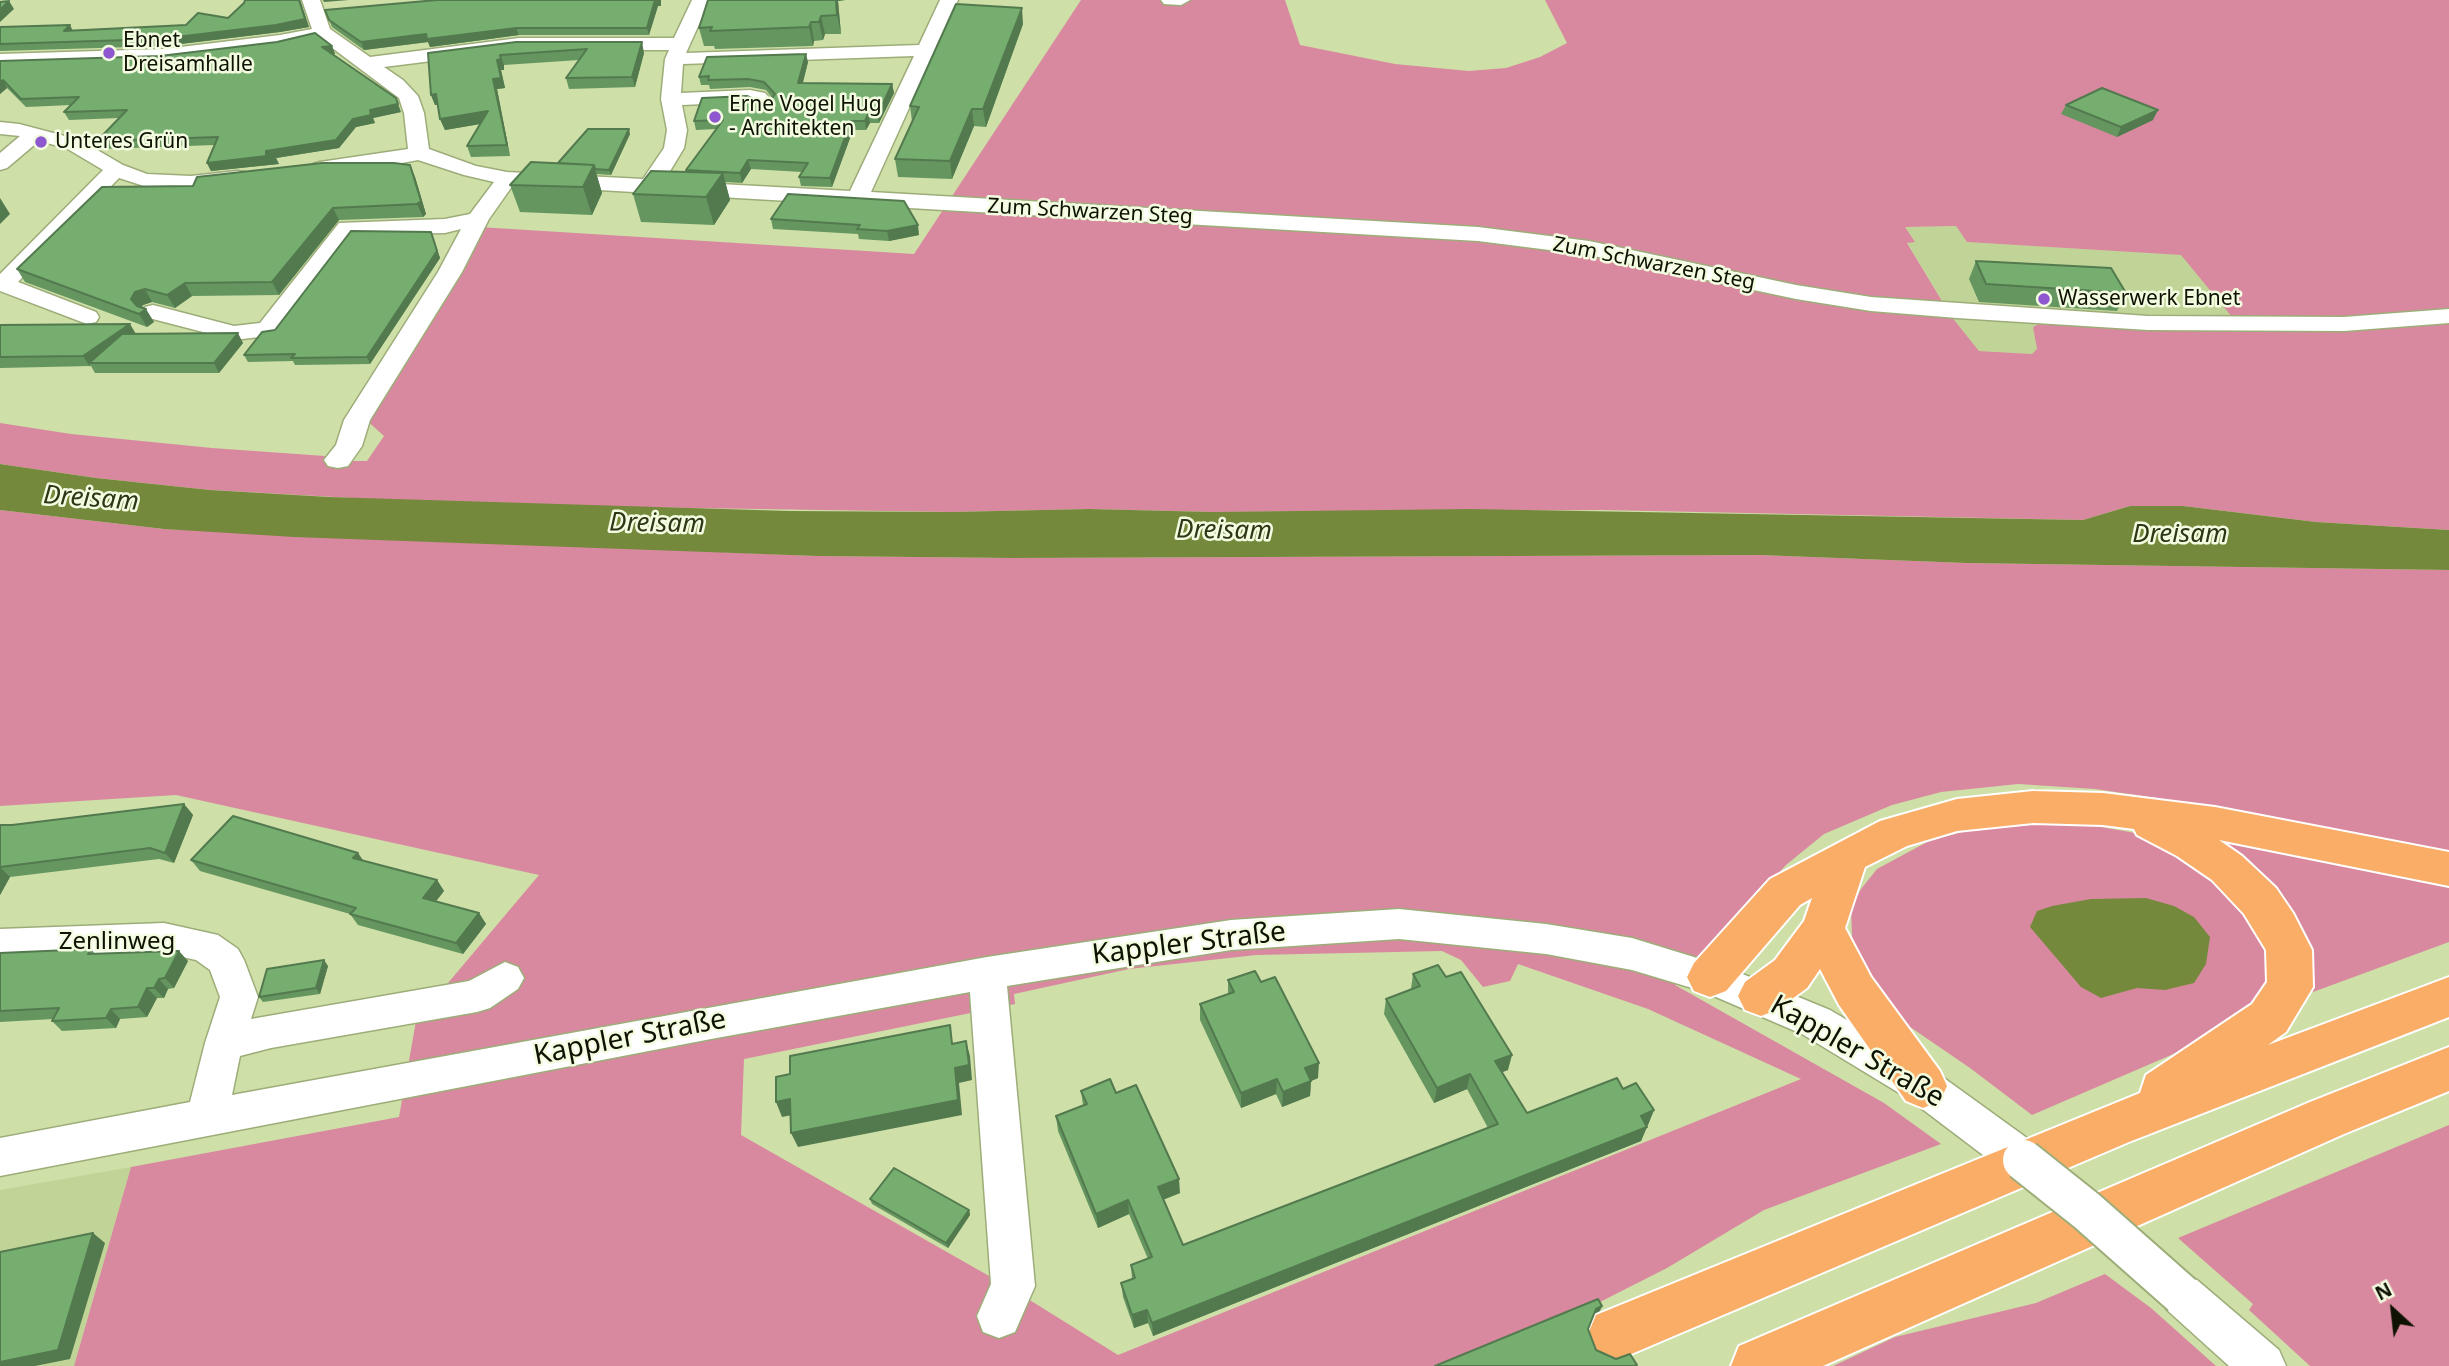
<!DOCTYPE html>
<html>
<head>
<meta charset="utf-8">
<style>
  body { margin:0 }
  #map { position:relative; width:2449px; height:1366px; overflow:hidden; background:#cedfa8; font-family:"Noto Sans",sans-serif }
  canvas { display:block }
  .north { position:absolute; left:2358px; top:1275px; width:70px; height:70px; -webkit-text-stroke:5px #f3fce0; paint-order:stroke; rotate:333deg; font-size:19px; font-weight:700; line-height:28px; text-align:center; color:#0d1202 }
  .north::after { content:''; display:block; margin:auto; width:24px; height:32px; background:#0d1202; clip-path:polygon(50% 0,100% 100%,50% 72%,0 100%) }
</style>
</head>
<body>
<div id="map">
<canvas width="2449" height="1366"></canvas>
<div class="north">N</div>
</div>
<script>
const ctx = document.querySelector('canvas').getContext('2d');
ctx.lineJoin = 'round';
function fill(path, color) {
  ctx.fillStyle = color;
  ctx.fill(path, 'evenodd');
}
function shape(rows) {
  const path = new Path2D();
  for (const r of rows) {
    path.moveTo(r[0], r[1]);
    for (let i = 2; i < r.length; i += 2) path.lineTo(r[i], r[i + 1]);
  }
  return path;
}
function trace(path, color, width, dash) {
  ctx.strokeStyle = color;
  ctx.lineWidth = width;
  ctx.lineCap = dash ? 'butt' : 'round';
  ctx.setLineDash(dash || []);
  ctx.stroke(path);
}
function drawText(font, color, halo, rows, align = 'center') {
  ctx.font = font + ' "Noto Sans",sans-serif';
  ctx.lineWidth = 5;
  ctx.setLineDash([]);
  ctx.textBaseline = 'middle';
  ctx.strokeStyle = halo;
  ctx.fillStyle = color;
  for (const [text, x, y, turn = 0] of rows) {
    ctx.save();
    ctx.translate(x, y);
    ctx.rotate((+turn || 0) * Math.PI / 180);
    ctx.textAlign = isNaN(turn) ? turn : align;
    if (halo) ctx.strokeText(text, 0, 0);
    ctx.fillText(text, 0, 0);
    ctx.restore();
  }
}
fill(shape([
  [1956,226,1968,242,2182,255,2242,328,2039,324,2034,327,2037,350,2032,354,1979,351,1951,316,1907,242,1914,242,1904,227],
  [131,1167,74,1366,0,1366,0,1190]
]), '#c1d497');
fill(shape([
  [1081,0,1285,0,1300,45,1395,64,1469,71,1506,68,1540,57,1567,43,1545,0,2449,0,2449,530,2316,522,2183,506,2130,506,2083,520,1601,510,1212,512,1089,509,951,512,562,506,441,503,210,490,96,478,0,464,0,423,71,434,212,448,325,456,323,461,367,461,384,436,364,418,479,227,914,254],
  [1956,226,1967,242,2181,255,2241,328,2039,324,2033,327,2037,349,2032,354,1979,351,1951,316,1907,243,1915,242,1905,227],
  [0,510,164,529,817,556,1013,558,1760,555,1966,563,2449,570,2449,851,2184,802,2095,789,2018,784,1941,792,1892,805,1824,834,1786,865,1675,985,1884,1103,1941,1144,1764,1210,1667,1268,1596,1304,1445,1366,74,1366,131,1167,399,1117,416,1021,539,875,176,795,0,806],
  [1442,951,1461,960,1483,987,1510,981,1518,964,1648,1009,1801,1079,1118,1355,1012,1289,741,1135,744,1059,1015,1004,1014,994,1129,969,1256,955],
  [2016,824,2095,826,2130,832,2151,837,2214,873,2265,933,2271,981,2236,1027,2032,1115,1970,1068,1897,1018,1858,966,1852,936,1851,908,1861,889,1877,869,1929,841,1966,831],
  [2223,837,2449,882,2449,942,2313,992,2222,852],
  [2449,1125,2449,1366,2310,1366,2249,1310,2253,1304,2178,1238],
  [2105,1274,2151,1308,2216,1366,1833,1366,1895,1337,2036,1303]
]), '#d9899f');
fill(shape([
  [0,464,96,478,210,490,329,497,789,511,951,512,1089,509,1212,512,1470,509,2083,520,2130,506,2183,506,2316,522,2449,530,2449,570,1966,563,1760,555,1013,558,817,556,294,537,164,529,0,510],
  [2146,898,2174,906,2194,917,2210,937,2206,964,2194,983,2165,990,2137,988,2101,998,2081,987,2030,927,2037,911,2052,906,2091,899]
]), '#74893c');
const minor = shape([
  [302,0,320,0,330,29,370,57,519,38,674,38,692,0,710,0,686,53,919,45,940,0,958,0,871,192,1478,227,1589,241,1796,285,1871,297,2148,316,2344,317,2449,309,2449,323,2344,331,2148,330,1957,318,1871,311,1796,299,1589,255,1478,241,513,185,489,219,462,272,370,420,362,446,348,466,338,468,328,466,324,460,336,445,344,420,438,272,461,229,445,233,353,235,276,335,234,340,145,317,141,312,145,307,153,305,234,326,260,323,339,223,445,219,470,214,494,182,464,175,418,160,380,167,320,174,313,172,309,168,313,164,320,162,408,149,404,113,399,98,319,38,280,47,164,61,0,66,0,54,164,49,280,35,312,29,302,0],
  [519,50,669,50,665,59,661,99,667,130,664,148,643,179,507,172,476,166,429,149,424,113,418,96,403,80,384,67,519,50],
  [914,56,850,191,664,181,684,148,687,130,682,105,750,102,764,109,771,107,774,103,765,93,750,90,681,93,683,64,914,56],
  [1161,0,1190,0,1181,5,1164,4,1161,0],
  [0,122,19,124,80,140,123,165,147,174,191,176,237,171,245,172,248,177,245,182,237,183,191,188,144,186,119,178,18,282,96,312,99,317,96,322,87,324,0,291,0,274,103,170,66,148,39,141,7,168,0,170,0,153,20,136,0,134,0,122],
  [1399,909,1546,924,1632,938,1723,966,1830,1010,1937,1073,2038,1146,2044,1160,2038,1174,2023,1179,2008,1174,1909,1099,1802,1034,1702,991,1632,970,1546,954,1399,939,1231,950,1007,986,1035,1286,1015,1332,999,1338,983,1332,977,1316,991,1284,970,992,711,1039,0,1176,0,1138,190,1102,205,1043,220,997,210,970,196,960,164,953,0,959,0,929,164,923,218,935,238,949,244,960,258,997,251,1019,469,981,505,962,518,967,524,978,518,989,490,1008,477,1012,271,1048,240,1056,232,1095,987,957,1231,920,1399,909],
  [2182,1273,2197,1280,2279,1350,2286,1366,2229,1366,2167,1310,2160,1295,2167,1280,2182,1273]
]);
const highway = shape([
  [2033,791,2103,793,2215,807,2449,852,2449,886,2219,840,2242,856,2276,888,2293,913,2312,950,2313,987,2286,1032,2268,1045,2449,977,2449,1017,2129,1142,1615,1361,1596,1353,1588,1334,1596,1315,2140,1093,2146,1075,2252,1004,2267,982,2266,950,2244,914,2212,880,2177,856,2137,835,2134,829,2103,825,2033,823,1957,831,1907,846,1865,867,1845,928,1871,977,1940,1071,1947,1086,1940,1101,1923,1108,1906,1101,1839,1005,1820,969,1807,988,1777,1010,1761,1016,1745,1010,1738,996,1745,982,1775,960,1804,921,1812,898,1800,905,1726,991,1710,997,1694,991,1687,977,1694,963,1770,879,1880,821,1957,799,2033,791],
  [2449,1047,2449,1091,2344,1134,1823,1366,1731,1366,1739,1346,2310,1102,2449,1047]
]);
trace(minor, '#9dad79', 3);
trace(highway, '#fff', 4);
fill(minor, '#fff');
fill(highway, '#f9ad67');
const minorBridge = shape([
  [2023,1160,2087,1211,2182,1295]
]);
trace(minorBridge, '#9dad79', 44, []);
trace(minorBridge, '#fff', 40);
fill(shape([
  [245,0,300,0,309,27,280,32,164,46,0,51,0,27,73,31,186,25,228,18,244,3],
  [437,0,661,0,661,6,658,6,649,35,519,35,430,47,428,42,364,50,332,27,325,10],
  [708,0,845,0,838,1,841,34,825,34,823,40,814,41,813,46,715,49,714,46,704,46,699,28],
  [1023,24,986,127,974,126,952,179,898,177,895,159,912,121,910,106],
  [516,42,644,53,635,87,569,89,566,78,579,60,504,65,504,70,501,70,505,88,497,89,510,156,471,157,467,146,480,124,445,130,440,119,438,105,435,105,431,95],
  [332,46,335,54,332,54,401,112,373,118,375,123,356,127,339,148,276,158,279,164,211,171,207,163,215,145,101,149,97,141,119,118,69,120,64,112,71,105,26,107,7,88,0,94,0,61,160,56],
  [808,62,803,83,892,84,894,93,879,123,870,123,866,130,853,130,832,187,801,186,799,177,802,172,751,169,742,183,725,182,730,200,714,225,641,222,633,194,686,172,686,170,716,129,696,130,694,121,763,103,771,100,772,98,766,90,750,87,710,89,709,85,701,85,699,77],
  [2066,105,2153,120,2117,137,2061,114],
  [630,134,611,175,596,174,602,193,592,215,520,212,510,185],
  [410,165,415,177,426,214,423,217,339,220,279,295,192,296,175,308,152,302,143,305,141,308,154,322,147,327,25,282,17,269,193,186],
  [788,194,919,235,889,241,859,239,858,234,773,229,771,219],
  [434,239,440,258,370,364,295,365,293,361,248,362,244,355,275,330],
  [1976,261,2126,293,2117,311,1979,302,1969,279],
  [0,325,136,334,243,343,219,373,95,373,91,366,0,368],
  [184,804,193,815,174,863,159,859,10,877,0,895,0,825,12,825],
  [191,860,437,880,444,891,436,901,479,913,486,924,463,954,358,925,350,914,200,871],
  [91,949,95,954,188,961,174,988,168,989,164,998,157,998,147,1017,120,1019,116,1028,62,1031,52,1021,53,1019,0,1022,0,953],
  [328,966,320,994,263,1002,259,997],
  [1413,974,1446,977,1508,1070,1502,1072,1527,1113,1623,1089,1654,1110,1641,1141,1153,1336,1148,1323,1134,1328,1123,1297,1121,1283,1132,1279,1131,1265,1148,1259,1129,1214,1098,1228,1058,1131,1056,1116,1083,1105,1081,1091,1116,1093,1180,1193,1163,1200,1183,1245,1488,1128,1467,1089,1434,1103,1384,1014,1386,999,1411,989],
  [1228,980,1318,1078,1311,1081,1310,1096,1282,1107,1276,1094,1241,1108,1200,1020,1200,1004,1228,994],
  [870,1199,969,1210,970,1215,948,1248,872,1204]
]), '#659660');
fill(shape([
  [299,0,300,0,309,27,280,32,164,46,160,39],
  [323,0,349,0,324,2],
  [655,0,661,0,661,6,658,6,649,35,647,28],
  [836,0,845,0,838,1,841,34,837,15],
  [9,1,14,9,0,22,0,10],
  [1022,8,1023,24,986,127,983,109],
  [821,16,825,34,823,40,819,22],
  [811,22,814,41,813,46,809,27],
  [70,25,74,33,64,31],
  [516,28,519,35,430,47,428,42,364,50,361,42,426,34],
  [642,42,644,53,635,87,632,77],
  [332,46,335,54,325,55,322,47],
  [806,54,808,62,800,92,798,83],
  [500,55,504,65,504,70,501,70,505,88,497,89,510,156,507,145,493,79,497,60],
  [3,80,7,88,0,94,0,82],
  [892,84,894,93,879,123,878,114],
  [436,94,440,104,435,105,431,95],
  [396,98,401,112,373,118,375,123,356,127,339,148,276,158,279,164,211,171,207,163,266,151,353,119],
  [972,109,974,126,952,179,950,161],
  [2158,110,2153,120,2117,137,2121,127],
  [488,111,492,122,445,130,440,119],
  [868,114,870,123,866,130,865,121],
  [851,121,853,130,832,187,830,178],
  [629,129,630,134,611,175,609,170],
  [748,160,751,169,742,183,740,173],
  [410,165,415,177,426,214,423,217,417,204],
  [594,165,602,193,592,215,583,187],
  [723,173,730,200,714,225,706,197],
  [0,198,10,214,0,224],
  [333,208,339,220,279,295,272,282],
  [918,225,919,235,889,241,887,231],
  [431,232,440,258,370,364,367,357],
  [185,283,192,296,175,308,167,295],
  [145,289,152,302,143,305,138,312,131,299,135,292],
  [146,309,154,322,147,327,139,314],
  [130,324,136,334,89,363,90,367,83,356],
  [238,333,243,343,219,373,214,363],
  [184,804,193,815,174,863,165,853],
  [358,853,365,863,353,858],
  [0,867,10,877,0,895],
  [437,880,444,891,430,909,423,898],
  [479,913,486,924,463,954,456,943],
  [179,951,188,961,174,988,165,978],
  [324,960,328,966,320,994,316,988],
  [159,979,168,989,164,998,154,988],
  [147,988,157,998,147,1017,138,1007],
  [111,1009,120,1019,116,1028,106,1018],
  [966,1041,970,1056,972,1080,959,1083,962,1115,798,1147,791,1133,955,1068],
  [1512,1055,1508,1070,1492,1076,1495,1061],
  [1319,1063,1318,1078,1304,1084,1305,1068],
  [1470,1074,1467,1089,1434,1103,1437,1088],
  [1277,1079,1276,1094,1241,1108,1241,1093],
  [1311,1081,1310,1096,1282,1107,1283,1092],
  [790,1099,797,1114,782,1117,776,1102],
  [1654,1110,1648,1125,1635,1131,1641,1116],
  [1647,1127,1641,1141,1153,1336,1152,1323],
  [1179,1179,1180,1193,1159,1201,1158,1187],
  [1128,1200,1129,1214,1098,1228,1096,1214],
  [969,1210,970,1215,948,1248,946,1243],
  [93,1233,105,1243,70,1359,35,1366,0,1366,0,1362],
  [1602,1306,1600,1311,1594,1314,1596,1309],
  [1147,1310,1148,1323,1134,1328,1132,1315]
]), '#537a4e');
const building = shape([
  [245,0,299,0,305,19,276,25,160,39,0,44,0,27,70,25,64,31,186,25,198,13,228,18,244,3,245,0],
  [437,0,655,0,647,28,516,28,427,39,426,34,361,42,329,20,325,10,437,0],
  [708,0,836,0,837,15,821,16,819,22,811,22,809,27,710,31,712,27,699,28,708,0],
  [9,1,0,10,0,2,9,1],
  [956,4,1022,8,983,109,972,109,950,161,895,159,919,107,910,106,956,4],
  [315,33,332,46,322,47,396,98,398,104,370,110,371,115,353,119,336,140,266,151,266,155,275,155,207,163,218,137,97,141,127,110,64,112,79,97,21,99,3,80,0,82,0,61,160,56,277,42,315,33],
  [516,42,642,42,632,77,566,78,587,49,500,55,501,59,497,60,501,78,493,79,507,145,467,146,488,111,440,119,436,94,431,95,428,53,516,42],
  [806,54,798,83,892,84,878,114,868,114,865,121,851,121,830,178,799,177,808,163,748,160,740,173,686,170,723,120,694,121,702,98,747,96,763,103,771,100,775,94,764,82,748,79,708,80,709,76,699,77,707,57,806,54],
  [2102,88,2158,110,2121,127,2066,105,2102,88],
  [588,129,629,129,609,170,595,169,594,165,558,163,588,129],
  [531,162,594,165,583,187,510,185,531,162],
  [322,163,394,163,410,165,421,201,417,204,333,208,272,282,185,283,167,295,145,289,135,292,131,299,137,306,146,309,139,314,17,269,102,187,193,186,197,177,322,163],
  [651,171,723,173,706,197,633,194,651,171],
  [788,194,904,201,918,225,887,231,857,229,860,225,771,219,788,194],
  [351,231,431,232,437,251,367,357,291,358,295,354,244,355,262,332,275,330,351,231],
  [1976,261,2111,268,2126,293,1986,284,1976,261],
  [130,324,83,356,0,357,0,325,130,324],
  [238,333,214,363,89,363,122,334,238,333],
  [184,804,165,853,150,848,0,867,0,825,12,825,184,804],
  [233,816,358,853,353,858,437,880,423,898,479,913,456,943,350,914,356,908,191,860,233,816],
  [91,949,88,954,179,951,165,978,159,979,154,988,147,988,138,1007,111,1009,106,1018,52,1021,59,1008,0,1011,0,953,91,949],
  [324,960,316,988,259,997,267,969,324,960],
  [1438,965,1446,977,1461,972,1512,1055,1495,1061,1527,1113,1617,1078,1623,1089,1636,1083,1654,1110,1641,1116,1647,1127,1152,1323,1147,1310,1132,1315,1121,1283,1135,1278,1131,1265,1152,1257,1128,1200,1096,1214,1056,1116,1087,1104,1081,1091,1110,1079,1116,1093,1136,1085,1179,1179,1158,1187,1183,1245,1498,1124,1470,1074,1437,1088,1386,999,1420,986,1413,974,1438,965],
  [1255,971,1261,982,1275,977,1319,1063,1305,1068,1311,1081,1283,1092,1277,1079,1241,1093,1200,1004,1234,992,1228,980,1255,971],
  [950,1025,952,1044,966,1041,969,1065,955,1068,958,1100,791,1133,790,1099,776,1102,776,1077,790,1074,790,1056,950,1025],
  [894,1168,969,1210,946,1243,870,1199,894,1168],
  [93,1233,58,1350,0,1362,0,1252,93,1233],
  [1598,1299,1602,1306,1596,1309,1588,1329,1596,1350,1616,1359,1630,1354,1637,1365,1634,1366,1435,1366,1598,1299]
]);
fill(building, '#76ae70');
trace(building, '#537a4e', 2);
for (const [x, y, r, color] of [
  [109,53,7,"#8e57cf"],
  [715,117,7,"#8e57cf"],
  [41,142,7,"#8e57cf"],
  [2044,299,7,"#8e57cf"]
]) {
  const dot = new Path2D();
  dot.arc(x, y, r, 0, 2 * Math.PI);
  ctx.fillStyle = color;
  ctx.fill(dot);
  trace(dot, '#f3fce0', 2.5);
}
drawText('21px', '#0d1202', '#f3fce0', [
  ["Ebnet",123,41],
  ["Dreisamhalle",123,65],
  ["Erne Vogel Hug",729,105],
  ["- Architekten",729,129],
  ["Unteres Grün",55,142],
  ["Wasserwerk Ebnet",2058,299]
], 'left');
drawText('21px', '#0d1202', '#f3fce0', [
  ["Zum Schwarzen Steg",1090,212,3],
  ["Zum Schwarzen Steg",1654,264,11]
]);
drawText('24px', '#0d1202', '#f3fce0', [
  ["Zenlinweg",117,942]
]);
drawText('italic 26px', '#2d3615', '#f3fce0', [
  ["Dreisam",91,499,4],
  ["Dreisam",657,524,1],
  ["Dreisam",1224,531,1],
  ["Dreisam",2180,535]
]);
drawText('28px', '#0d1202', '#f3fce0', [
  ["Kappler Straße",1189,944,-7],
  ["Kappler Straße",630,1038,-11],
  ["Kappler Straße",1857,1052,30]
]);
</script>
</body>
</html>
